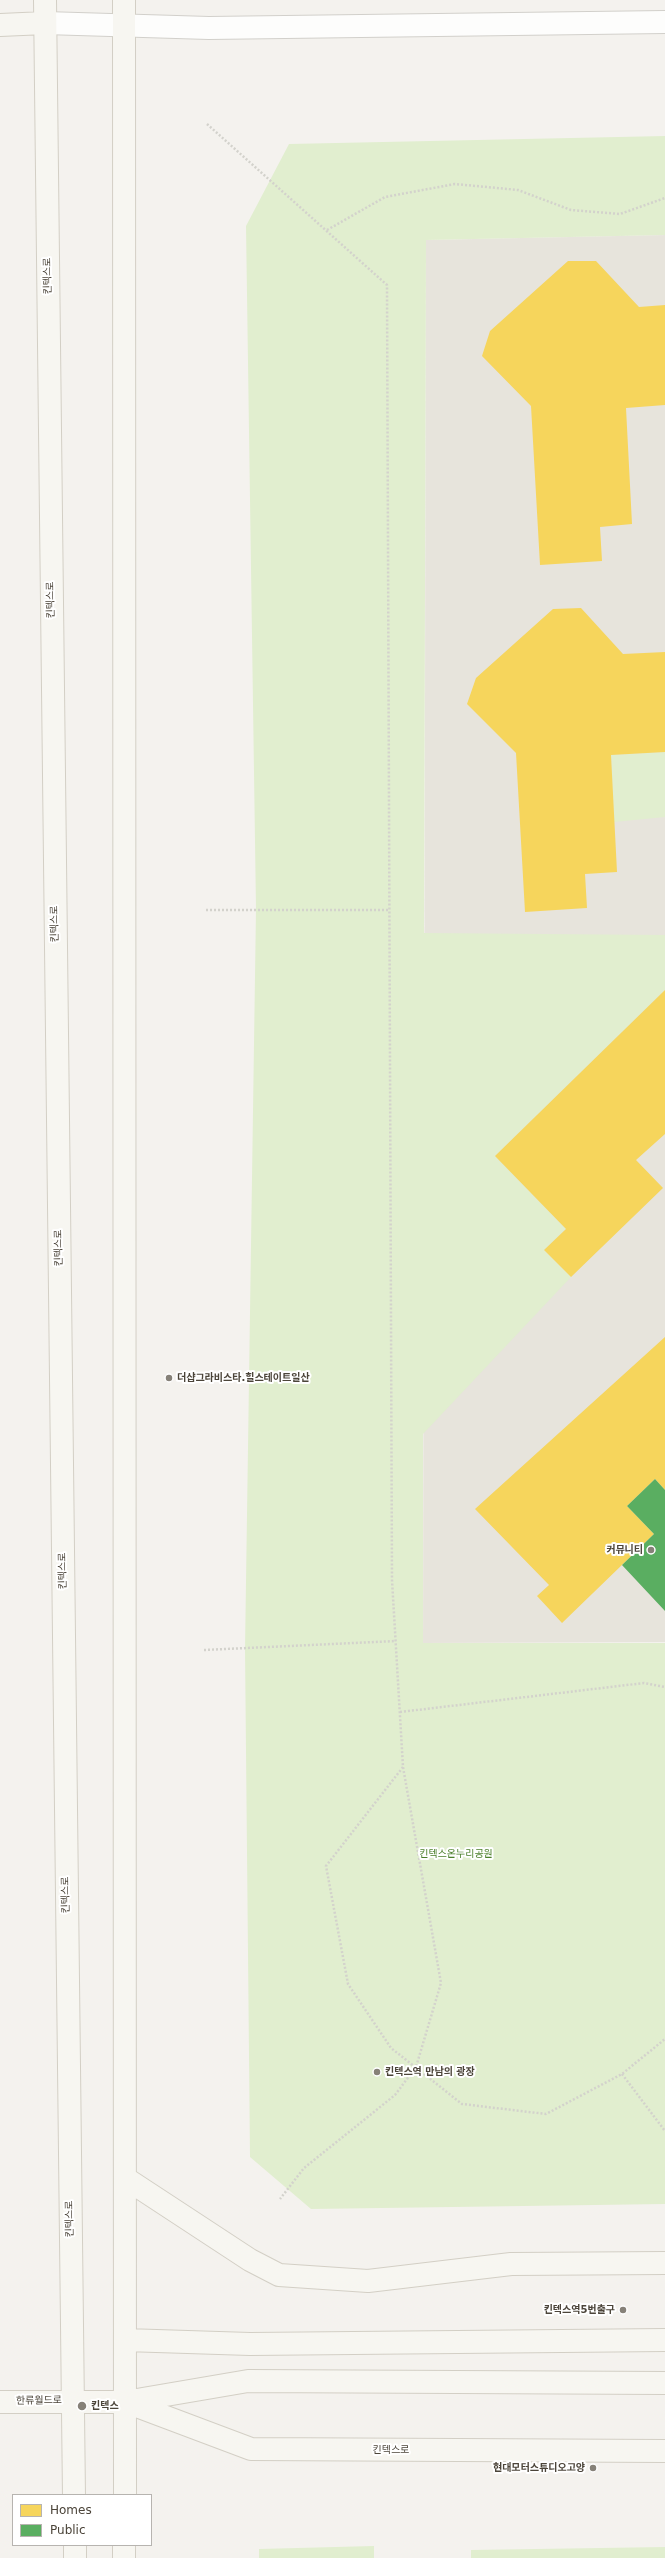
<!DOCTYPE html>
<html>
<head>
<meta charset="utf-8">
<style>
  body { margin:0 }
  #map { position:relative; width:665px; height:2558px; overflow:hidden; background:#f4f2ee; font-family:"DejaVu Sans",sans-serif }
  canvas { display:block }
  .legend { position:absolute; left:12px; top:2494px; width:140px; height:52px; box-sizing:border-box; background:#fff; border:1px solid #b7b4b0; margin:0; padding:5px 7px; list-style:none; font-size:12px; color:#4b4439 }
  .legend li { display:flex; align-items:center; gap:8px; height:20px }
  .legend b { width:20px; border:1px solid #b7b4b0 }
</style>
</head>
<body>
<div id="map">
<canvas width="665" height="2558"></canvas>
<ul class="legend">
<li><b style="height:11px;background:#f6d55c"></b>Homes</li>
<li><b style="height:11px;background:#5aae61"></b>Public</li>
</ul>
</div>
<script>
const ctx = document.querySelector('canvas').getContext('2d');
ctx.lineJoin = 'round';
function fill(path, color) {
  ctx.fillStyle = color;
  ctx.fill(path, 'evenodd');
}
function shape(rows) {
  const path = new Path2D();
  for (const r of rows) {
    path.moveTo(r[0], r[1]);
    for (let i = 2; i < r.length; i += 2) path.lineTo(r[i], r[i + 1]);
  }
  return path;
}
function trace(path, color, width, dash) {
  ctx.strokeStyle = color;
  ctx.lineWidth = width;
  ctx.lineCap = dash ? 'butt' : 'round';
  ctx.setLineDash(dash || []);
  ctx.stroke(path);
}
function drawText(font, color, halo, rows, align = 'center') {
  ctx.font = font + ' "DejaVu Sans","Noto Sans KR",sans-serif';
  ctx.lineWidth = 4;
  ctx.setLineDash([]);
  ctx.textBaseline = 'middle';
  ctx.strokeStyle = halo;
  ctx.fillStyle = color;
  for (const [text, x, y, turn = 0] of rows) {
    ctx.save();
    ctx.translate(x, y);
    ctx.rotate((+turn || 0) * Math.PI / 180);
    ctx.textAlign = isNaN(turn) ? turn : align;
    if (halo) ctx.strokeText(text, 0, 0);
    ctx.fillText(text, 0, 0);
    ctx.restore();
  }
}
fill(shape([
  [665,235,665,1642,423,1643,426,240]
]), '#e7e4dc');
fill(shape([
  [665,136,665,235,426,240,424,933,665,935,665,990,495,1156,566,1229,544,1250,571,1277,423,1434,423,1643,665,1643,665,2204,311,2209,250,2157,245,1649,256,909,246,226,289,144],
  [665,752,665,817,614,822,611,755],
  [374,2546,374,2558,259,2558,259,2549],
  [665,2547,665,2558,471,2558,471,2550]
]), '#e1eecf');
fill(shape([
  [568,261,596,261,639,307,665,305,665,405,626,408,632,524,600,527,602,561,540,565,531,406,482,356,490,331],
  [581,608,623,654,665,652,665,752,611,755,617,872,585,874,587,908,525,912,516,753,467,704,476,678,553,609],
  [665,990,665,1134,636,1160,663,1188,571,1277,544,1250,566,1229,495,1156],
  [665,1337,665,1490,655,1479,627,1506,654,1534,562,1623,537,1596,549,1585,475,1509]
]), '#f6d55c');
fill(shape([
  [655,1479,665,1490,665,1611,622,1565,654,1534,627,1506]
]), '#5aae61');
const street = shape([
  [45,23,209,28,665,22]
]);
const secondary = shape([
  [45,0,74,2495],
  [124,0,125,2495],
  [0,25,45,23],
  [125,2178,250,2260,279,2275,368,2281,511,2264,665,2263],
  [125,2340,250,2344,665,2340],
  [0,2402,125,2402,248,2381,665,2383],
  [126,2402,251,2449,665,2451],
  [75,2545,75,2558],
  [124,2558,124,2545]
]);
trace(street, '#d2d0cb', 24);
trace(secondary, '#d3cfc5', 24);
trace(shape([
  [207,124,387,285,392,1580,403,1767,441,1983,416,2067,395,2095,304,2168,280,2199],
  [327,230,385,197,455,184,518,190,571,210,620,214,665,198],
  [206,910,389,910],
  [204,1650,396,1641],
  [400,1712,644,1683,665,1687],
  [403,1767,326,1866,348,1984,391,2048,462,2104,546,2114,622,2074,665,2039],
  [622,2074,665,2131]
]), '#d3d2cc', 2.5, [2, 2]);
trace(street, '#fdfdfc', 22);
trace(secondary, '#f7f6f1', 22);
for (const [x, y, r, color] of [
  [169,1378,4,"#868178"],
  [651,1550,4,"#868178"],
  [377,2072,4,"#868178"],
  [623,2310,4,"#868178"],
  [82,2406,5,"#868178"],
  [593,2468,4,"#868178"]
]) {
  const dot = new Path2D();
  dot.arc(x, y, r, 0, 2 * Math.PI);
  ctx.fillStyle = color;
  ctx.fill(dot);
  trace(dot, '#fff', 1.5);
}
drawText('10px', '#4b4439', '#fff', [
  ["킨텍스로",48,276,-91],
  ["킨텍스로",51,600,-91],
  ["킨텍스로",55,924,-91],
  ["킨텍스로",59,1248,-91],
  ["킨텍스로",63,1571,-91],
  ["킨텍스로",66,1895,-91],
  ["킨텍스로",70,2219,-91],
  ["한류월드로",39,2401,-1],
  ["킨텍스로",391,2450]
]);
drawText('bold 10px', '#4b4439', '#fff', [
  ["더샵그라비스타.힐스테이트일산",177,1378],
  ["커뮤니티",643,1550,"right"],
  ["킨텍스역 만남의 광장",385,2072],
  ["킨텍스역5번출구",615,2310,"right"],
  ["킨텍스",91,2406],
  ["현대모터스튜디오고양",585,2468,"right"]
], 'left');
drawText('10px', '#4a7f2a', '#fff', [
  ["킨텍스온누리공원",456,1854]
]);
</script>
</body>
</html>
